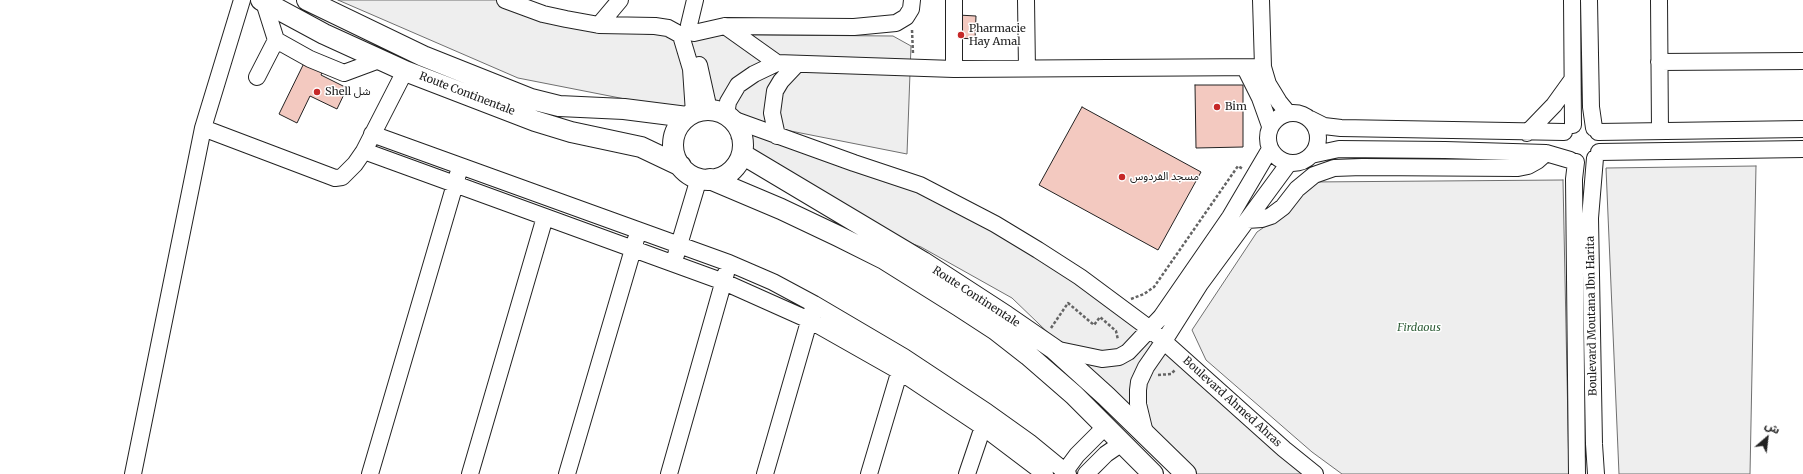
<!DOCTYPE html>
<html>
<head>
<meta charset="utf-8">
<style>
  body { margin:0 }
  #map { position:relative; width:1803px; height:474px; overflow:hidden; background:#fff; font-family:Merriweather,"Noto Sans Arabic",serif }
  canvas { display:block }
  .north { position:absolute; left:1747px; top:418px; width:40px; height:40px; -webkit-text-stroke:3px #fff; paint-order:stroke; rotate:28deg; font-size:11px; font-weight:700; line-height:16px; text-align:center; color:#222 }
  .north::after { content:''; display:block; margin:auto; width:14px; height:18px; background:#222; clip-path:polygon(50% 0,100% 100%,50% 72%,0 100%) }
</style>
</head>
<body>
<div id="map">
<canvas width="1803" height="474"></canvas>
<div class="north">ش</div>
</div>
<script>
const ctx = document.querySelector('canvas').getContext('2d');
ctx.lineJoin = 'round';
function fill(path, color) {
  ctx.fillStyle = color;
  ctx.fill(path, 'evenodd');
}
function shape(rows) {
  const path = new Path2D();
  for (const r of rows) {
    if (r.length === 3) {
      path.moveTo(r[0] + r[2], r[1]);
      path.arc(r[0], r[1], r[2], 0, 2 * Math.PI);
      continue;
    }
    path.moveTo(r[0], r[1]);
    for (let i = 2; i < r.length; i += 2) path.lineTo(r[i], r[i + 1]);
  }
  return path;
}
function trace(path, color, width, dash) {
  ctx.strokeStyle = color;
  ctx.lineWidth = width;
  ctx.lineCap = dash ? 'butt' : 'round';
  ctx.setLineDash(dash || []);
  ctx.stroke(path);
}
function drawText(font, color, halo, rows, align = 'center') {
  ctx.font = font + ' Merriweather,"Noto Sans Arabic",serif';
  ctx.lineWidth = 3;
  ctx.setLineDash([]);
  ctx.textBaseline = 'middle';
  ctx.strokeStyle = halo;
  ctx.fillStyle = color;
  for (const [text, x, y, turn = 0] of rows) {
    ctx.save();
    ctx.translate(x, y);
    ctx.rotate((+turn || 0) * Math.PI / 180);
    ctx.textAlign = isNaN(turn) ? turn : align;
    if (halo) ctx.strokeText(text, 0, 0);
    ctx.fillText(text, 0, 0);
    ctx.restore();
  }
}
const green = shape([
  [338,0,501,0,576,26,648,34,893,36,911,46,907,154,740,121,793,140,1035,241,1315,474,1189,474,1065,349,1012,298,921,247,900,239,731,139,732,132,727,119,518,78,338,0],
  [1756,166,1750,474,1619,474,1606,168,1756,166],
  [1563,180,1569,474,1342,474,1312,452,1206,360,1192,330,1257,232,1279,217,1310,182,1563,180]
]);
fill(green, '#eee');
trace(green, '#6f6f6f', 1);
const building = shape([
  [958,15,976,16,975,39,957,38,958,15],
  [306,59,324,68,321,75,347,88,337,109,310,96,297,123,279,114,306,59],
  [1195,85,1243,85,1243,147,1196,148,1195,85],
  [1082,107,1201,172,1158,250,1039,185,1082,107]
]);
fill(building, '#f3c9c0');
trace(building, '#222', 1);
const minor = shape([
  [505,0,543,14,566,19,599,25,655,26,668,28,679,34],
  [954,0,954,69],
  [1026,0,1027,69],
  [1261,0,1263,67,1268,84,1279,102,1288,113],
  [1572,0,1573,125],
  [1589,0,1591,107,1594,128],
  [1659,0,1660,131],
  [264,2,276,40,310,59,344,73,379,60],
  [599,25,620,0],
  [689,25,695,0],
  [725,26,777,63],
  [694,33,725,26,854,27,896,23,906,17,911,9,912,0],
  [682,39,691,69,694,113],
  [1659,62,1803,61],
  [699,65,709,110],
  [1245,68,1260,98,1270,126],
  [257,77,276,40],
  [1293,138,25],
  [726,115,728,102,738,85,754,74,777,63,954,69,1263,67],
  [732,119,854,163,920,185,995,224,1038,250,1080,277,1150,329,1284,449,1315,474],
  [1310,119,1324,126,1341,128,1564,132],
  [203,128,335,178,342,177,355,164,364,151,405,71],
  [1598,132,1803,129],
  [1527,133,1554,105,1572,80],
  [372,134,729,263,773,282,814,304,904,357,987,412,1029,442,1068,474],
  [777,136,772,113,775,91,781,81,797,64],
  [364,151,724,282,809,320,899,371,983,427,1045,474],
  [1599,152,1803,149],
  [1311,155,1339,149,1445,150,1546,153,1570,160],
  [1595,158,1590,218,1594,444,1596,474],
  [1576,162,1574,179,1577,474],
  [1247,220,1262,219,1271,216,1283,207,1297,189,1314,175,1334,168,1362,167,1518,168,1528,166,1537,161,1546,153],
  [676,255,699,178],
  [1054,349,1102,359,1119,357,1128,352,1161,317,1230,217,1270,149],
  [1145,433,1138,404,1138,390,1139,382,1146,367,1164,341,1200,284,1289,163],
  [133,474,203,128,242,0],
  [370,474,458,174],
  [470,474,545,217],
  [567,474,636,239],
  [669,474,726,273],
  [765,474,812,311],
  [869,474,902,363],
  [967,474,986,418],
  [1063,474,1077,455,1102,430,1108,428],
  [1086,474,1106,454,1122,443]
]);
const major = shape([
  [261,0,324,34,405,71,535,121,571,132,641,147,681,166],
  [307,0,423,56,531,99,559,106,624,109,687,117],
  [708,145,35],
  [742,154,923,262,1006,316,1054,349,1106,396,1186,474],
  [710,179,781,209,838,236,884,259,959,306,996,330,1028,355,1074,395,1153,474]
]);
trace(minor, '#222', 18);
trace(major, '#222', 22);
trace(shape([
  [912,30,913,54],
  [1131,299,1144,294,1154,287,1238,166,1243,169],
  [1051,328,1068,303,1094,325,1100,317,1116,331,1118,340],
  [1158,375,1171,374,1175,370]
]), '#646464', 2.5, [3, 2]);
trace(minor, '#fff', 16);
trace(major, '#fff', 20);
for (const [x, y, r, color] of [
  [961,35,4,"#c62828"],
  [317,92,4,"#c62828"],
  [1217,107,4,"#c62828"],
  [1122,177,4,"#c62828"]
]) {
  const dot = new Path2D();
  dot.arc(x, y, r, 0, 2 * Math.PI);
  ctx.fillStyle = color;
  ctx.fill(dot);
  trace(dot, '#fff', 1.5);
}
drawText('11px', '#222', '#fff', [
  ["Pharmacie",969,29],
  ["Hay Amal",969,42],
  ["Shell شل",325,92],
  ["Bim",1225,107],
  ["مسجد الفردوس",1130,177]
], 'left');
drawText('11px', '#222', '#fff', [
  ["Route Continentale",467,94,21],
  ["Route Continentale",976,297,33],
  ["Boulevard Moutana Ibn Harita",1592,316,-91],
  ["Boulevard Ahmed Ahras",1232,402,42]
]);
drawText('italic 11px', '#2f5e38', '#fff', [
  ["Firdaous",1419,328]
]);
</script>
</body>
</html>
